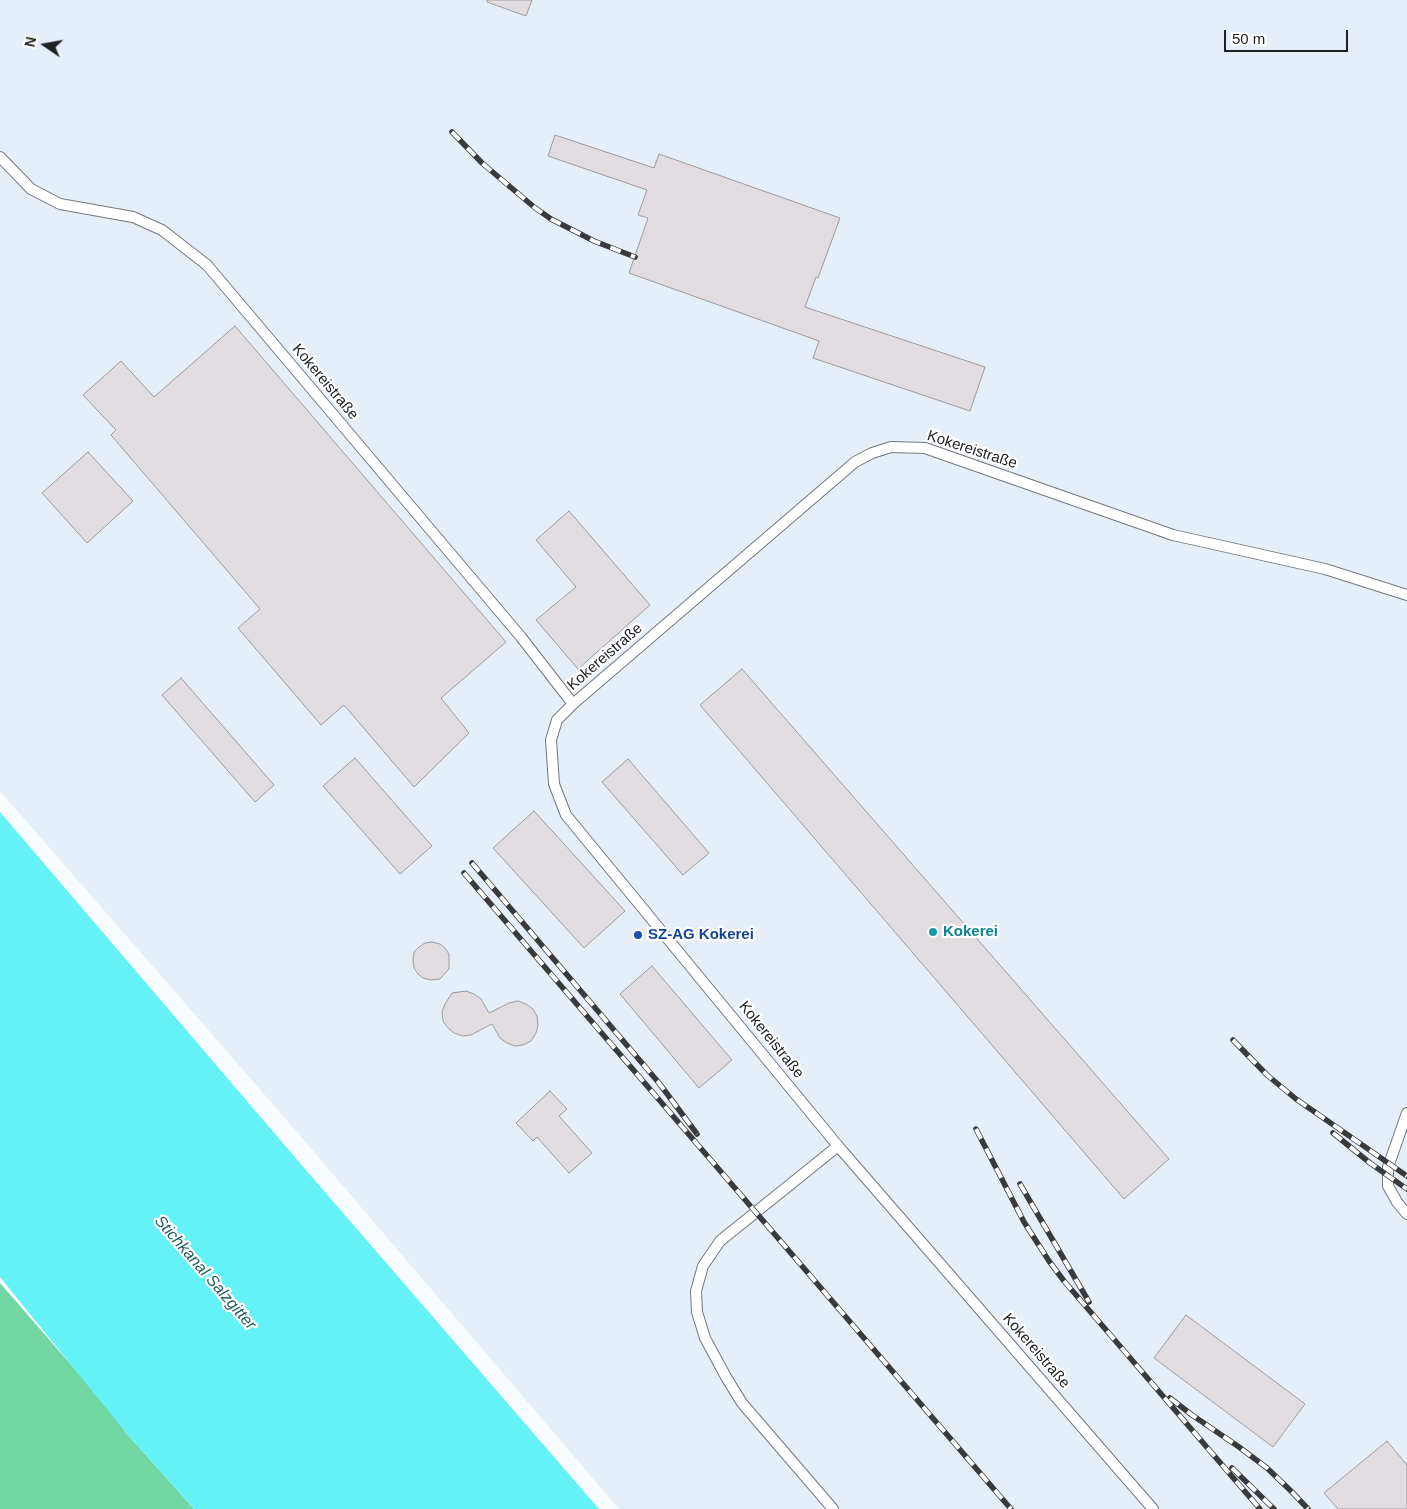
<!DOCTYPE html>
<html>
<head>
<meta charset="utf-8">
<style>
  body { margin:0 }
  #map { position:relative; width:1407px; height:1509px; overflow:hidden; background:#f8fbff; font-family:Helvetica,sans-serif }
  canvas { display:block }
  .north { position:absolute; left:20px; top:20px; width:50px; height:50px; -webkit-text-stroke:4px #fff; paint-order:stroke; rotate:282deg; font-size:14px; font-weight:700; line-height:20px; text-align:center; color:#202123 }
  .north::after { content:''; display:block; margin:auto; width:18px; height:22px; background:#202123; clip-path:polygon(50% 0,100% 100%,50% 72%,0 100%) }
  .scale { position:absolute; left:1224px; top:30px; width:124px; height:22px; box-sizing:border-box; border:2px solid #202123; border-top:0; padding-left:6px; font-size:15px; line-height:18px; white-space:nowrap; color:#202123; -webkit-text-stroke:4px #fff; paint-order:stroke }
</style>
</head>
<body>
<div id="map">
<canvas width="1407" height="1509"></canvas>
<div class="north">N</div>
<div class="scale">50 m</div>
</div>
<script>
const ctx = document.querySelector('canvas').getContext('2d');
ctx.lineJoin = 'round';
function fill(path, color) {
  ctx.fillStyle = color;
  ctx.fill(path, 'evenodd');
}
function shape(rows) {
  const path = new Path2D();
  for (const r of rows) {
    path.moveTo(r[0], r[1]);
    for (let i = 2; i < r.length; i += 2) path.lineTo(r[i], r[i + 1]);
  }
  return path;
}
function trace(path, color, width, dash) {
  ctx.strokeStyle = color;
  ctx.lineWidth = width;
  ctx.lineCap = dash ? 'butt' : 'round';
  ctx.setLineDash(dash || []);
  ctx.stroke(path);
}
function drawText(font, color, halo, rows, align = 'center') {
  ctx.font = font + ' Helvetica,sans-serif';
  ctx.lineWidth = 4.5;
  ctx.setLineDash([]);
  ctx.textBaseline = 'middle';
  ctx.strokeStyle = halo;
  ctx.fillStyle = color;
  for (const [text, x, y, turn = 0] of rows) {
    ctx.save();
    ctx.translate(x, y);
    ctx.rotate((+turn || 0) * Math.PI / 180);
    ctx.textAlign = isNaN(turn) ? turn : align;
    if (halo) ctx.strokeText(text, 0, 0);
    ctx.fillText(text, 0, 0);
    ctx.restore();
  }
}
fill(shape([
  [0,0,1407,0,1407,1509,619,1509,285,1118,0,791]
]), '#e6eff9');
fill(shape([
  [0,1283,99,1397,127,1434,194,1509,0,1509]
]), '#71d6a2');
fill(shape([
  [0,812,299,1162,599,1509,194,1509,127,1434,0,1277]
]), '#64f2f6');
const building = shape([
  [487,0,532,0,526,16,487,2,487,0],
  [555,135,654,168,659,154,840,218,818,278,816,277,805,307,985,367,970,411,813,358,819,341,629,273,648,218,638,215,647,190,548,156,555,135],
  [235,326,506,642,441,698,469,733,414,787,344,705,321,725,238,628,260,609,111,435,116,430,83,395,121,361,154,397,235,326],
  [88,452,133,501,87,543,42,493,88,452],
  [569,511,650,605,578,669,536,620,576,587,536,540,569,511],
  [742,669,1169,1159,1124,1199,700,705,742,669],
  [181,678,274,785,255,802,162,695,181,678],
  [355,758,432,846,400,874,323,786,355,758],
  [628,759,709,853,683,875,602,782,628,759],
  [534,811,625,911,584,948,493,848,534,811],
  [432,942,440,944,445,948,449,954,449,969,440,979,431,980,423,978,418,974,414,968,413,960,414,952,419,947,425,943,432,942],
  [652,966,732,1060,699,1088,620,994,652,966],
  [466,991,474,994,481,999,489,1013,509,1003,518,1001,526,1004,533,1009,537,1016,538,1025,536,1033,531,1041,523,1045,515,1046,507,1043,500,1038,492,1024,471,1035,463,1036,454,1033,448,1028,443,1021,442,1012,445,1004,452,993,466,991],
  [550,1091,567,1109,559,1116,592,1153,569,1173,537,1137,533,1141,516,1123,550,1091],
  [1186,1315,1305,1404,1273,1447,1154,1358,1186,1315],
  [1387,1441,1407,1465,1407,1509,1338,1509,1324,1493,1387,1441]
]);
fill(building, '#e0dcdf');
trace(building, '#9e9a9d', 1);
const lane = shape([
  [0,157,31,189,60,204,133,217,162,230,207,265,521,637,573,704],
  [1407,1113,1388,1167,1388,1186,1397,1202,1407,1214],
  [833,1509,742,1403,726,1377,705,1338,697,1312,696,1291,703,1266,720,1241,838,1146],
  [1153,1509,838,1146,566,815,554,784,551,740,557,720,573,704,855,462,872,453,891,447,925,448,1173,535,1325,569,1407,595]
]);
trace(lane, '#74777b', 12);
trace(lane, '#fff', 10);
const rail = shape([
  [452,132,482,163,534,207,551,219,594,241,635,257],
  [472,863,659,1083,697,1134],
  [464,873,1011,1509],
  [1233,1040,1267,1075,1296,1099,1407,1176],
  [976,1129,1024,1222,1049,1261,1064,1281,1260,1509],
  [1333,1133,1370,1163,1407,1189],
  [1020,1184,1089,1302],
  [1170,1398,1192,1415,1239,1447,1267,1468,1292,1492,1308,1509],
  [1232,1468,1274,1509]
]);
trace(rail, '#393a3d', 5.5);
trace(rail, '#fff', 4, [11]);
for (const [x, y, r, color] of [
  [933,932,5,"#0f9aa8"],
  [638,935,5,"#1a4fb4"]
]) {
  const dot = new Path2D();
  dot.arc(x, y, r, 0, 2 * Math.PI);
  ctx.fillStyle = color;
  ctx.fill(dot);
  trace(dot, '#fff', 2);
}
drawText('15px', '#202123', '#fff', [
  ["Kokereistraße",325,382,50],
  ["Kokereistraße",972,450,18],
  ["Kokereistraße",605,657,-41],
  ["Kokereistraße",771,1040,51],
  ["Kokereistraße",1036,1351,49]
]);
drawText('bold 15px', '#0d838f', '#fff', [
  ["Kokerei",943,932]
], 'left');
drawText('bold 15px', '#164399', '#fff', [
  ["SZ-AG Kokerei",648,935]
], 'left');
drawText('italic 16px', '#225e5f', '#fff', [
  ["Stichkanal Salzgitter",205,1273,49]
]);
</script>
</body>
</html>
